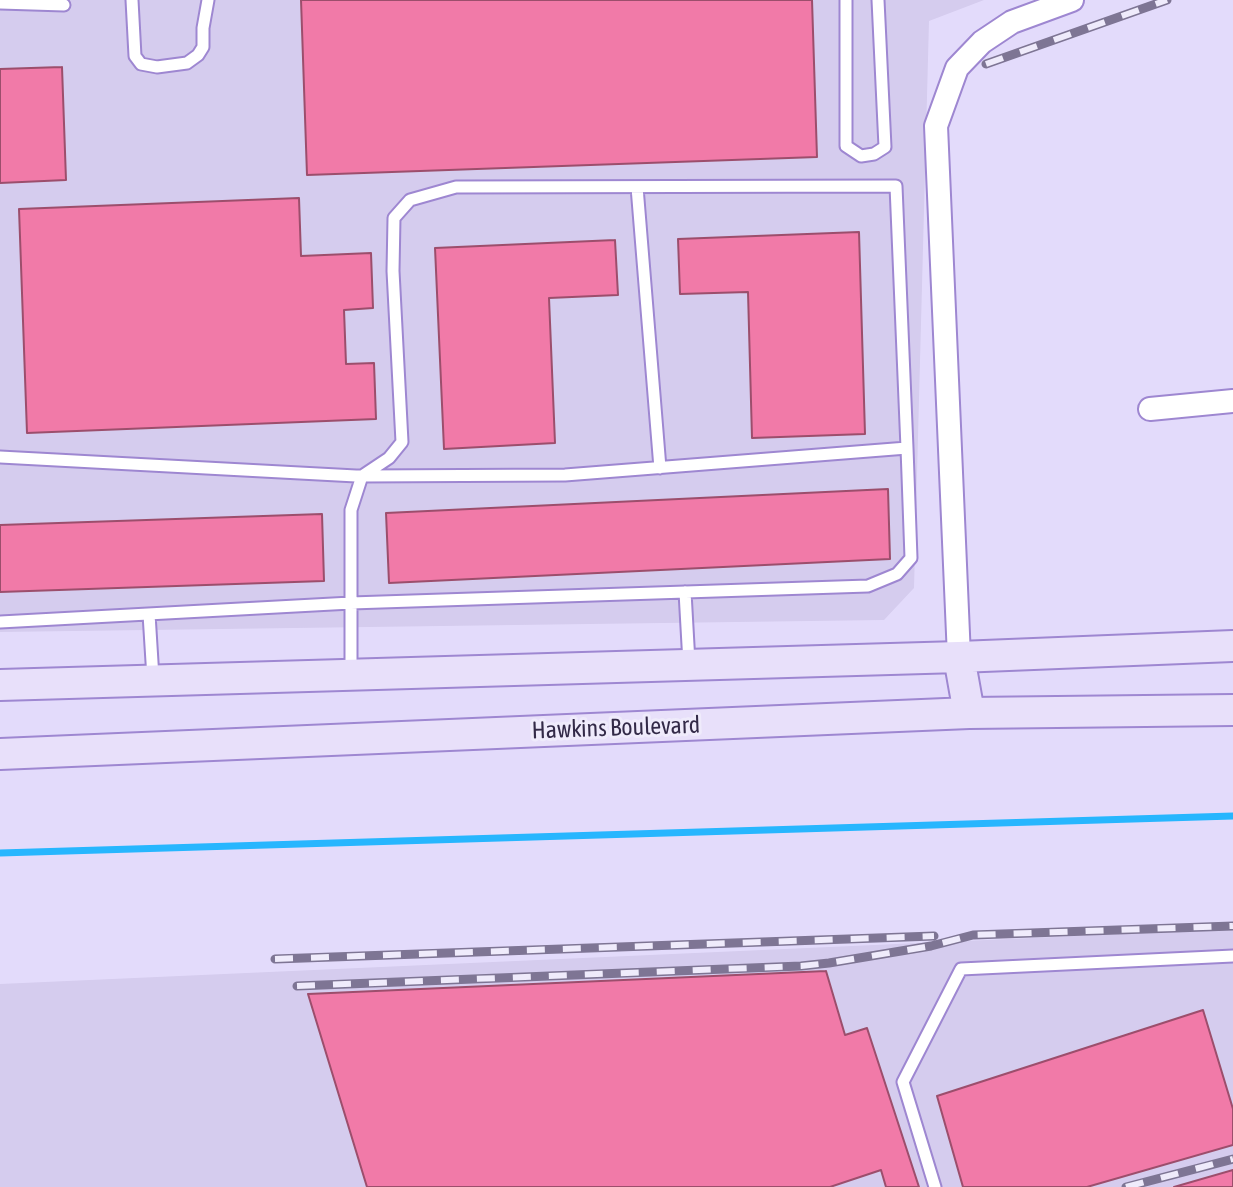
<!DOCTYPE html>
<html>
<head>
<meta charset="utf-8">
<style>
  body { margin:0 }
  canvas { display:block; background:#e3dbfb }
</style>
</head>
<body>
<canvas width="1233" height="1187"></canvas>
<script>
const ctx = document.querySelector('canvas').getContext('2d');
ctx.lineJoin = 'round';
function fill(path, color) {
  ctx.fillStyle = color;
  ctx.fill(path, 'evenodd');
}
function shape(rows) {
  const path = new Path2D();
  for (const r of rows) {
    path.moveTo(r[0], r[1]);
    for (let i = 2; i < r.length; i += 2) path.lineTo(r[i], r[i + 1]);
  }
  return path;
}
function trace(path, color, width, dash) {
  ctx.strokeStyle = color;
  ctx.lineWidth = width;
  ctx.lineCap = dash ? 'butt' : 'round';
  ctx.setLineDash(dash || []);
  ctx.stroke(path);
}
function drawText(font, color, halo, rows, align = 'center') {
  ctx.font = font + ' "Asap Condensed",sans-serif';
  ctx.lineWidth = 6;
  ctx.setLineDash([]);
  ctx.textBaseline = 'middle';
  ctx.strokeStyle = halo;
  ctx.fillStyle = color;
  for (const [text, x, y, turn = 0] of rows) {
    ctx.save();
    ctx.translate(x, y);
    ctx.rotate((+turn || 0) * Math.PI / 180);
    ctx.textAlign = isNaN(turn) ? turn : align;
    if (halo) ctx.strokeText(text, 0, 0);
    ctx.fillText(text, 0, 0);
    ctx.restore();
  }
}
fill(shape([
  [0,0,984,0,929,21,914,588,884,620,0,632],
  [1233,929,1233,1187,0,1187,0,984]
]), '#d5ccee');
trace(shape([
  [0,853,1233,816]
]), '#27b6fe', 7);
const building = shape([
  [301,0,812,0,817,157,307,175,301,0],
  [62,67,66,180,0,183,0,69,62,67],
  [299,198,301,256,371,253,373,308,344,310,346,364,374,363,376,419,27,433,19,209,299,198],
  [859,232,865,434,752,438,748,292,680,294,678,239,859,232],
  [615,240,618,295,549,298,555,443,444,449,435,248,615,240],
  [888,489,890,559,389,583,386,513,888,489],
  [322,514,324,581,0,592,0,525,322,514],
  [826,971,845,1035,867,1028,919,1187,886,1187,881,1170,830,1187,367,1187,308,994,826,971],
  [1203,1010,1233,1109,1233,1145,1087,1187,963,1187,937,1096,1203,1010],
  [1233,1170,1233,1187,1174,1187,1233,1170]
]);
fill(building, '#f17aa8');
trace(building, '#9c4e6c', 2);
const service = shape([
  [132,0,135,56,141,64,157,67,187,63,198,55,203,47,203,28,208,0],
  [846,0,846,146,861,156,874,154,885,147,878,0],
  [0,3,64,5],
  [637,187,660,468],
  [0,457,356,476,362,476,565,475,907,448,896,186,456,187,410,200,394,218,393,271,402,442,389,458,362,476,351,510,351,674],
  [685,592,689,663],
  [149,614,153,678],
  [0,622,351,603,868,586,897,574,911,558,907,448],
  [935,1187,903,1082,961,969,1233,956]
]);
const minor = shape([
  [1150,409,1233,401],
  [959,657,936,126,957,68,982,42,1012,22,1072,0]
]);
const secondary = shape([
  [959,657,969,713],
  [0,685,959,657,1233,646],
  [0,754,969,713,1233,710]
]);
trace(service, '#9e87d1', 15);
trace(minor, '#9e87d1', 26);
trace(secondary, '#9e87d1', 34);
trace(service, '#fff', 11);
trace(minor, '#fff', 22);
trace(secondary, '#e8e0fa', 30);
const rail = shape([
  [986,64,1167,0],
  [275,959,934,936],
  [297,986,801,966,829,963,931,946,973,935,1233,926],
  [1126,1187,1233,1159]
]);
trace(rail, '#7e7594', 9);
trace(rail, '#efebfb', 6, [18]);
drawText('24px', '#332a48', '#efebfb', [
  ["Hawkins Boulevard",616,728,-2]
]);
</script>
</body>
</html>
